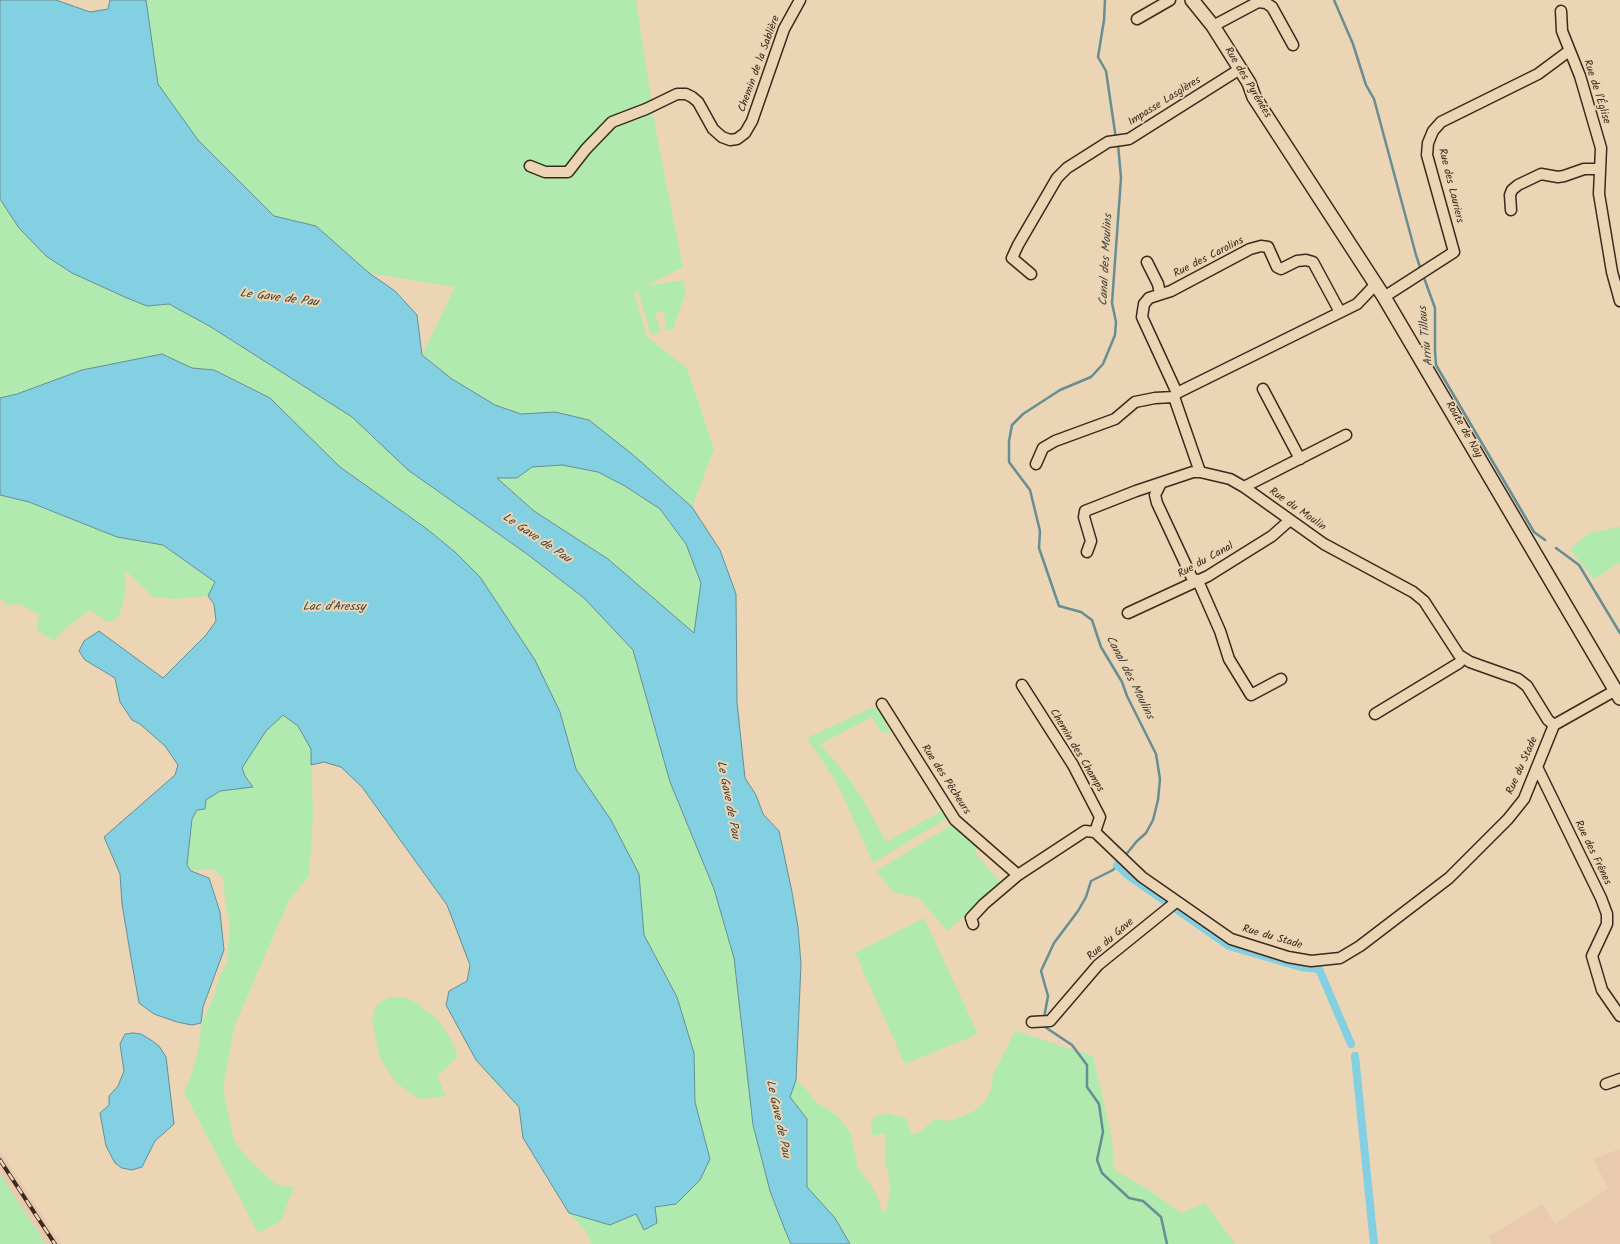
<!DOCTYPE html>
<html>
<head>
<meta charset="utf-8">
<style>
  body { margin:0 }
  canvas { display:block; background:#ebd5b4 }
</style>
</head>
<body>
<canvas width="1620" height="1244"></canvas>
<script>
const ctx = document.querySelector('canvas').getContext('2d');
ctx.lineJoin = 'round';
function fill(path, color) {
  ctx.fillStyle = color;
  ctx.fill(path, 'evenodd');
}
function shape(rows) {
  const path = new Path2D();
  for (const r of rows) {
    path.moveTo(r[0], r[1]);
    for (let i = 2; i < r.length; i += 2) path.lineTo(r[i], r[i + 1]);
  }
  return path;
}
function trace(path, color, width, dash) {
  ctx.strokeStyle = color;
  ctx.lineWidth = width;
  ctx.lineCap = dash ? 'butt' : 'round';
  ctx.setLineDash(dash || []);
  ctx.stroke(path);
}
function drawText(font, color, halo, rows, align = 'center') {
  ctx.font = font + ' Kalam,sans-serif';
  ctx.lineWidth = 4;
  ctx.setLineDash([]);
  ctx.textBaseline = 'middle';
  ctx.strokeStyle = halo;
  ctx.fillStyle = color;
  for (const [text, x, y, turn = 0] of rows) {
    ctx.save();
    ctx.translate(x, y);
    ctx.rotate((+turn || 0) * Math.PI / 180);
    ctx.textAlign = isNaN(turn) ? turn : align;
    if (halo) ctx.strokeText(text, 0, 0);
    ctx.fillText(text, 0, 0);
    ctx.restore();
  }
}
fill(shape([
  [1620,1149,1620,1244,1491,1244,1489,1236,1542,1204,1555,1224,1608,1188,1593,1159],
  [0,1150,61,1244,46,1244,0,1174]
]), '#eacaae');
fill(shape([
  [146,0,636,0,656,131,683,267,646,286,684,280,685,295,673,329,665,331,666,321,663,311,655,313,661,332,651,335,638,291,634,293,647,337,687,368,714,449,692,507,632,454,555,412,521,414,495,405,452,379,422,355,455,287,369,273,316,226,274,216,198,140,158,84],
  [0,199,19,228,46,256,72,273,127,298,147,306,169,304,211,327,352,417,408,470,527,554,584,598,633,650,670,782,714,889,734,958,753,1125,770,1191,785,1230,791,1244,591,1244,586,1231,569,1213,610,1225,636,1214,644,1230,654,1207,710,1159,695,1102,694,1053,677,997,644,935,639,874,611,820,576,769,560,712,480,577,455,552,427,529,340,467,270,398,214,370,192,368,162,354,82,370,17,394,0,398],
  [562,465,598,472,625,486,660,509,686,544,701,583,694,634,608,559,534,511,497,478,517,478,532,467],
  [0,495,29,502,117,537,163,545,215,582,208,596,176,599,153,597,125,570,125,593,119,616,109,623,90,610,65,629,54,641,37,630,39,614,19,604,8,605,0,599],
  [1620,527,1620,565,1618,562,1613,566,1613,567,1594,579,1570,549,1589,533],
  [873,707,882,711,888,721,886,725,891,733,881,732,872,717,820,744,848,777,865,803,886,842,942,811,947,818,873,863,837,783,807,738],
  [283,715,298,725,311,750,313,816,309,876,289,900,234,1027,223,1089,234,1141,250,1161,277,1185,294,1187,281,1221,258,1233,184,1092,191,1076,199,1048,201,1025,214,996,220,976,227,963,230,920,226,909,223,878,213,869,191,871,187,865,192,819,206,800,220,791,253,787,242,768,266,731],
  [952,825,978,848,974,852,1002,884,947,931,919,898,893,892,876,871],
  [924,918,978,1034,905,1064,855,953],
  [389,997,405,997,419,1004,425,1011,431,1013,442,1025,451,1040,458,1057,437,1076,446,1096,420,1099,395,1082,379,1055,372,1020,376,1005],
  [1015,1031,1093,1056,1112,1139,1114,1170,1143,1186,1181,1213,1205,1203,1235,1244,850,1244,835,1218,807,1187,807,1119,790,1097,796,1080,806,1089,815,1101,839,1117,851,1134,858,1168,873,1188,879,1200,882,1212,886,1211,890,1192,889,1176,885,1163,885,1133,875,1136,872,1133,871,1124,874,1116,888,1113,907,1119,911,1135,920,1132,935,1119,949,1121,971,1113,983,1104,991,1090,993,1075],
  [0,1174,46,1244,0,1244]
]), '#b1eaae');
const water = shape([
  [0,0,56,0,90,12,108,9,110,0,146,0,158,84,198,140,274,216,316,226,369,273,395,291,417,315,422,355,452,379,495,405,521,414,555,412,589,420,632,454,692,507,720,550,736,594,737,702,745,778,756,795,763,814,779,831,792,892,798,927,801,964,796,1080,790,1097,807,1119,807,1187,835,1218,850,1244,791,1244,785,1230,770,1191,753,1125,734,958,714,889,670,782,633,650,584,598,527,554,408,470,352,417,211,327,169,304,147,306,127,298,72,273,46,256,19,228,0,199,0,0],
  [562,465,598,472,625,486,660,509,686,544,701,583,694,633,608,559,534,511,497,478,517,478,532,467,562,465],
  [162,354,192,368,214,370,270,398,340,467,427,529,455,552,480,577,535,660,560,712,576,769,611,820,639,874,644,935,677,997,694,1053,695,1102,710,1159,700,1180,676,1204,655,1207,657,1223,644,1230,636,1214,610,1225,569,1213,523,1138,519,1107,476,1060,446,1005,449,991,467,981,470,965,447,905,362,787,341,767,324,762,311,765,311,749,298,726,283,715,266,731,242,768,245,776,253,787,220,791,206,800,205,809,197,810,192,819,187,865,191,871,209,878,220,912,224,950,203,1007,201,1023,192,1025,177,1022,154,1014,139,1003,130,952,122,904,120,874,104,837,175,775,178,765,165,746,140,724,132,720,120,702,115,678,85,660,79,651,84,641,99,631,163,678,206,635,216,621,214,604,208,596,215,582,163,545,117,537,29,502,0,495,0,398,17,394,82,370,162,354],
  [133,1033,141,1034,151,1040,159,1046,166,1057,174,1124,155,1141,142,1167,132,1170,122,1168,115,1163,106,1146,100,1113,109,1105,109,1096,118,1086,124,1071,120,1044,125,1034,133,1033]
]);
fill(water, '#83d0e2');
trace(water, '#668e94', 1);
trace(shape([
  [1105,0,1104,20,1098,57,1106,71,1116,139],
  [1334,0,1353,44,1366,85,1374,99,1416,255,1421,270],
  [1118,144,1121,178,1112,303,1116,322,1115,335,1103,364,1091,377,1060,390,1023,414,1012,425,1009,441,1009,462,1030,490,1040,531,1039,548,1059,606,1081,612,1092,620,1101,647,1122,682,1127,696,1156,754,1160,779,1158,800,1153,820,1146,833,1137,841,1124,857],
  [1423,275,1435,308,1435,351,1436,365,1534,532,1545,540],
  [1556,548,1579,565,1620,633],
  [1044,1018,1048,996,1041,971,1054,943,1078,911,1086,897,1091,881,1113,870,1121,861],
  [1042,1025,1072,1045,1087,1065,1087,1087,1099,1104,1103,1132,1097,1160,1102,1173,1129,1198,1143,1201,1161,1217,1167,1244]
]), '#668e94', 2.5);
trace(shape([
  [1117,865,1129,876,1229,946,1301,967,1319,969,1351,1044],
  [1355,1056,1374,1244]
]), '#83d0e2', 8);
const minor = shape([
  [1561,11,1562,31,1580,76,1601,148,1599,194,1612,272,1620,301],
  [1137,19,1170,0],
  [1213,26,1258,2,1266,3,1272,7,1293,45],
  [530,166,545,172,568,172,586,149,612,122,646,109,677,94,686,94,692,97,698,102,713,129,722,137,730,140,737,139,745,133,752,121,784,29,800,0],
  [1511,210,1510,195,1512,190,1518,185,1541,174,1558,177,1564,176,1584,169,1600,169],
  [1147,262,1158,284,1160,294],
  [1031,274,1012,258,1018,245,1057,178,1067,168,1108,142,1129,139,1240,69],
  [1384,297,1454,252,1427,155,1428,143,1433,131,1441,122,1538,74,1569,51],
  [1263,389,1300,459],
  [1177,393,1142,317,1144,304,1149,298,1171,291,1250,249,1261,246,1268,247,1277,267,1281,269,1297,261,1306,260,1313,262,1340,312],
  [1174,397,1177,393,1357,304,1376,284],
  [1036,464,1043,448,1055,441,1115,419,1135,402,1155,398,1174,397,1200,472,1230,479,1244,487,1324,544,1413,592,1424,601,1459,655,1470,662,1518,679,1527,686,1548,720,1554,725],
  [1161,483,1155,495,1157,503,1192,578,1198,581,1220,631,1229,659,1251,695,1281,679],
  [1244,487,1346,435],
  [1087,552,1091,541,1084,517,1085,511,1136,491,1193,472,1200,472],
  [1128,613,1208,576,1272,536,1290,520],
  [1022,685,1073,765,1100,817,1095,832],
  [882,704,955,820,1018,875],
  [1375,714,1459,663,1463,658],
  [1537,767,1601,898,1607,914,1607,924,1592,956,1602,990,1620,1016],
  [973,924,971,918,984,904,1018,875,1085,831,1095,832,1142,877,1231,939,1288,957,1311,961,1340,958,1360,946,1449,878,1508,819,1524,799,1554,725,1616,690],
  [1032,1022,1050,1021,1098,965,1176,902],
  [1606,1084,1620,1079]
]);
const major = shape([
  [1192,0,1213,26,1249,83,1254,97,1384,297,1620,698]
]);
trace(minor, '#3b2a1e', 13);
trace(major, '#3b2a1e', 16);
trace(minor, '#ebd5b4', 10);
trace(major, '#ebd5b4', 13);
const rail = shape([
  [0,1160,55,1244]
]);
trace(rail, '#3b2a1e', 4);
trace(rail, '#ebd5b4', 2.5, [8]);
drawText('11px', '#3b2a1e', '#ebd5b4', [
  ["Chemin de la Sablière",760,64,-70],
  ["Rue des Pyrénées",1247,83,59],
  ["Rue de l'Église",1596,92,72],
  ["Impasse Lasglères",1165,102,-32],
  ["Rue des Lauriers",1450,186,76],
  ["Rue des Carolins",1209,258,-27],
  ["Route de Nay",1463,430,60],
  ["Rue du Moulin",1297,510,35],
  ["Rue du Canal",1206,561,-29],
  ["Chemin des Champs",1076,751,59],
  ["Rue du Stade",1523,766,-66],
  ["Rue des Pêcheurs",945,780,57],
  ["Rue des Frênes",1592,853,64],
  ["Rue du Stade",1272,938,16],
  ["Rue du Gave",1111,940,-41]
]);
drawText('italic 12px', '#46433b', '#ebd5b4', [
  ["Canal des Moulins",1107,260,-87],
  ["Le Gave de Pau",279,299,7],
  ["Arriu Tillous",1427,336,-96],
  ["Le Gave de Pau",536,539,34],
  ["Lac d'Aressy",334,608],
  ["Canal des Moulins",1129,678,63],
  ["Le Gave de Pau",727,800,79],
  ["Le Gave de Pau",777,1119,78]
]);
</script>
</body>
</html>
